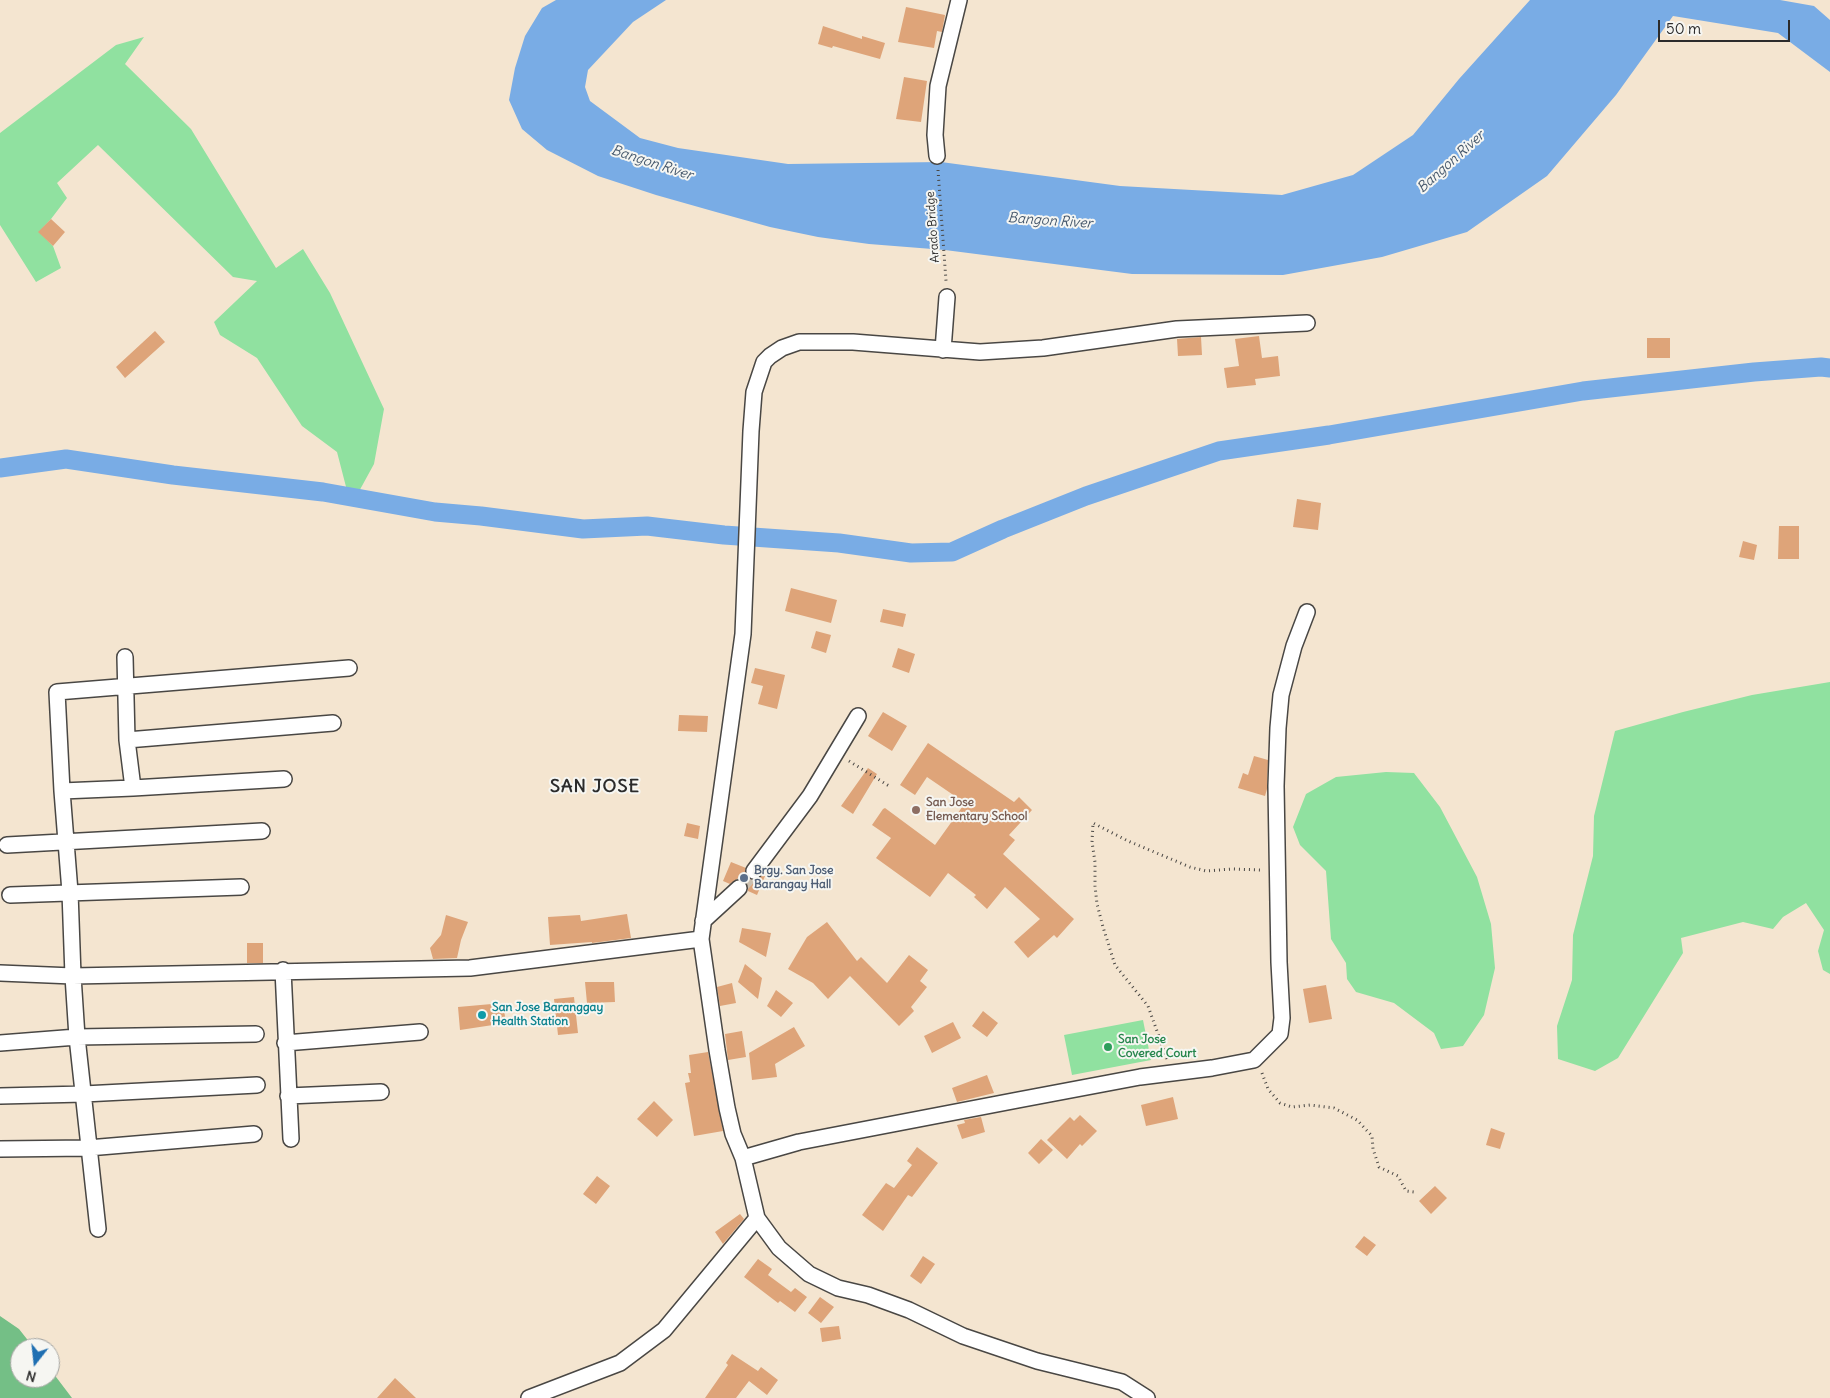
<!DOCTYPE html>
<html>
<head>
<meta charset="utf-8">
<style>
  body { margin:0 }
  #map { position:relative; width:1830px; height:1398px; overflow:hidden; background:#f4e5d0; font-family:Delius,sans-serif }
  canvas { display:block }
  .north { position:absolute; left:10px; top:1338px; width:50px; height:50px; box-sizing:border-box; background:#f6f6f2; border:1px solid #a5a5a2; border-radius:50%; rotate:196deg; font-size:14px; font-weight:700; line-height:20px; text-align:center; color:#2b2b2b }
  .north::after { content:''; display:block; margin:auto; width:18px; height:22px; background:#1f6fb2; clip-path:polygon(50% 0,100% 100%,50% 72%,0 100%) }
  .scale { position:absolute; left:1658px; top:20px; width:132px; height:22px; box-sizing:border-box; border:2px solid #2b2b2b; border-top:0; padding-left:6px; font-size:15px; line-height:18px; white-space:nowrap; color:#2b2b2b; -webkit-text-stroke:4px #f6f6f2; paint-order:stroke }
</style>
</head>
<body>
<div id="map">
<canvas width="1830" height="1398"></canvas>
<div class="north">N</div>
<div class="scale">50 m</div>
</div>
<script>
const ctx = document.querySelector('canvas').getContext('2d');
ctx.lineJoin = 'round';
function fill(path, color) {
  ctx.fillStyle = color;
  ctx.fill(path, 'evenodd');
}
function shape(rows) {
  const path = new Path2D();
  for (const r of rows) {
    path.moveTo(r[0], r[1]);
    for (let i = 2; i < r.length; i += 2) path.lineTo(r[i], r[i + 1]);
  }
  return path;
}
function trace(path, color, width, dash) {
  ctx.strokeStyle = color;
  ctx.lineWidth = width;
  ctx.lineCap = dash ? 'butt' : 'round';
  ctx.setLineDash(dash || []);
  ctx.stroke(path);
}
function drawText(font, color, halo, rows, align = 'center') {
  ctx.font = font + ' Delius,sans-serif';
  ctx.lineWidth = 4;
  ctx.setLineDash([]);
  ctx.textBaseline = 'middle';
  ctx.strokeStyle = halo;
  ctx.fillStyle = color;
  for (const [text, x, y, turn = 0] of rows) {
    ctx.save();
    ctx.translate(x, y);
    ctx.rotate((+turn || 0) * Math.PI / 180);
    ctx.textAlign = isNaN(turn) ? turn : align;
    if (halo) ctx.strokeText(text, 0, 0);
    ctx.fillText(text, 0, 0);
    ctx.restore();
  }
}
fill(shape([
  [144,37,125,64,191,129,276,268,303,249,330,293,384,409,374,464,351,506,337,452,302,426,257,358,220,335,214,322,257,281,233,277,98,145,57,183,67,198,51,219,39,232,53,246,61,268,36,282,0,225,0,133,116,45],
  [1830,682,1830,974,1823,970,1818,951,1824,930,1806,903,1783,917,1773,929,1743,922,1681,938,1683,953,1618,1058,1595,1071,1558,1059,1557,1026,1572,980,1573,935,1593,856,1594,816,1615,731,1683,712,1752,695],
  [1386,772,1414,773,1440,807,1477,877,1491,924,1495,968,1484,1015,1463,1046,1441,1049,1434,1033,1394,1003,1356,992,1347,979,1346,963,1331,939,1326,871,1300,845,1293,827,1306,794,1336,777],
  [1143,1020,1151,1060,1072,1075,1064,1035]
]), '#90e1a0');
fill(shape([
  [0,1316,19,1329,34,1348,20,1348,20,1378,50,1378,50,1369,72,1398,0,1398]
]), '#74bf86');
fill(shape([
  [556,0,666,0,633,22,588,70,585,87,590,101,640,138,678,148,788,164,941,162,1120,186,1282,195,1353,175,1413,135,1459,79,1530,0,1780,0,1814,6,1830,20,1830,72,1778,33,1673,16,1616,95,1547,176,1467,232,1382,257,1283,275,1132,274,945,250,869,244,818,237,770,227,716,212,656,195,598,176,547,150,522,129,509,100,515,68,525,36,542,8]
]), '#79ace5');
trace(shape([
  [0,468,66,459,173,475,323,492,435,512,481,516,583,529,647,526,724,535,839,543,911,553,952,552,1003,529,1086,496,1219,451,1329,435,1583,391,1754,372,1821,367,1830,368]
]), '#79ace5', 19);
fill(shape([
  [906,7,945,15,942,32,937,31,934,48,898,42],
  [823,26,862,39,862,36,885,43,880,59,833,46,832,48,818,44],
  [904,77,927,81,921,122,896,119],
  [51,219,65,232,53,246,38,232],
  [155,331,165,342,125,378,116,367],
  [1259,336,1262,358,1278,356,1280,376,1255,379,1256,385,1227,388,1224,368,1239,366,1235,339],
  [1201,337,1202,355,1178,356,1177,339],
  [1647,338,1670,338,1670,358,1647,358],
  [1297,499,1321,503,1318,530,1293,527],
  [1779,526,1799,526,1799,559,1778,559],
  [1743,541,1757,545,1754,560,1739,557],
  [791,588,837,600,831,623,785,611],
  [883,609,906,614,903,627,880,622],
  [816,631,831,635,826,653,811,648],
  [898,648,915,654,909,673,892,667],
  [755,668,785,675,777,709,758,704,763,686,751,683],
  [883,712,907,726,892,751,868,736],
  [679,715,708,716,707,732,678,731],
  [928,743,1014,802,1019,797,1032,810,1009,835,1015,840,1003,854,1074,919,1057,938,1054,935,1028,958,1014,942,1040,919,1005,887,987,909,974,897,976,895,948,873,930,897,876,858,891,838,872,825,883,809,885,808,935,845,965,803,927,777,915,795,900,785],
  [1254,756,1268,760,1267,789,1265,796,1238,788,1243,773,1248,775],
  [868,768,877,774,853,814,841,806],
  [687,823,700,826,698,839,684,836],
  [731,862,746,868,745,874,749,879,757,880,763,875,765,876,757,895,748,891,748,886,742,879,737,879,730,884,723,881],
  [627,914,631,938,592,943,592,942,550,945,548,917,580,915,581,921],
  [446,915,468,922,461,940,457,958,433,959,430,948,441,935],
  [827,922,857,961,861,957,887,983,909,955,928,970,920,981,927,987,911,1007,914,1011,899,1026,850,976,828,999,813,983,788,969,807,937],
  [742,928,771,933,766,957,739,942],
  [247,943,263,943,263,963,247,963],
  [745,964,762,978,758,999,738,982],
  [585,982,614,982,615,1002,587,1003],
  [732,983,736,1003,720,1006,717,987],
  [1326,985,1332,1019,1309,1023,1303,989],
  [776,990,793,1003,781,1017,767,1006],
  [574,997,578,1033,558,1035,554,999],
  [503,1003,506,1023,460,1030,458,1007],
  [983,1011,998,1023,987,1037,972,1026],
  [953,1022,961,1038,932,1053,924,1036],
  [794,1027,805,1046,775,1064,777,1077,752,1080,749,1053],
  [742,1031,746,1057,728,1060,725,1034],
  [708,1052,723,1131,694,1136,685,1083,690,1082,688,1073,691,1073,689,1055],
  [987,1075,994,1093,957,1102,952,1088],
  [1173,1097,1178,1119,1146,1126,1141,1105],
  [654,1101,673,1120,657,1137,637,1119],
  [1080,1115,1097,1131,1082,1146,1080,1144,1067,1159,1047,1140,1070,1117,1074,1121],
  [981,1117,985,1132,962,1139,957,1125,965,1123,964,1120],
  [1491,1128,1505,1133,1500,1149,1486,1145],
  [1041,1139,1053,1150,1039,1164,1028,1153],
  [917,1147,938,1163,912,1197,908,1195,883,1231,862,1215,886,1183,894,1188,912,1165,907,1161],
  [597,1176,610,1186,596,1204,583,1194],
  [1435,1186,1447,1198,1431,1214,1419,1201],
  [740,1214,744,1219,723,1244,715,1232],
  [1364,1236,1376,1245,1367,1256,1355,1247],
  [923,1256,935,1264,921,1284,910,1276],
  [758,1259,772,1269,768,1275,791,1292,795,1288,807,1297,795,1312,780,1301,778,1303,744,1277],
  [820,1297,834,1307,821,1323,808,1313],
  [839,1326,841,1339,822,1342,820,1328],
  [732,1354,758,1371,761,1367,778,1380,767,1395,749,1381,736,1398,705,1398,728,1365,726,1363],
  [395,1378,416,1398,377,1398]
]), '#dea479');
trace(shape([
  [739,888,754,871]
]), '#ccc0af', 15, [15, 8]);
const street = shape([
  [937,156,935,135,938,86,959,0],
  [943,350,947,297],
  [125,657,127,740],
  [133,788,284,779],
  [62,791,133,788,127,740,333,723],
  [7,845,262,831],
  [754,871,810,796,858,716],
  [10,895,241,887],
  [703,921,739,888],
  [701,939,717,1050,727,1108,733,1134,743,1158,757,1218,779,1248,809,1274,838,1288,868,1295,909,1310,963,1336,1037,1361,1122,1382,1147,1398],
  [283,970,291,1139],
  [0,973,73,976,470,968,701,939,743,634,751,431,754,392,764,362,770,356,782,348,799,342,853,342,980,352,1043,348,1177,329,1307,323],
  [0,1043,77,1037,256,1034],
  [285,1043,420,1032],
  [0,1096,84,1094,257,1085],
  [288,1096,381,1092],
  [0,1149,88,1148,254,1134],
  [743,1158,799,1142,1018,1100,1140,1077,1212,1068,1254,1060,1280,1034,1282,1018,1279,962,1276,786,1278,728,1281,695,1294,646,1307,612],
  [98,1229,77,1037,73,976,70,892,62,791,57,692,349,668],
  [529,1398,620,1363,664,1330,757,1218]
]);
trace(street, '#494744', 18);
trace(shape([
  [938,170,946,281],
  [849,761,889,786],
  [1167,1059,1148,1006,1115,965,1103,927,1097,904,1095,886,1095,862,1092,842,1093,823,1128,841,1190,867,1206,871,1232,869,1262,870],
  [1262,1073,1268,1089,1280,1103,1292,1107,1310,1105,1334,1108,1357,1120,1372,1136,1373,1149,1379,1167,1398,1176,1406,1191,1414,1192]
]), '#494744', 3, [1, 4]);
trace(street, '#fff', 15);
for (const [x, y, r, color] of [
  [916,810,5,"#8d6e63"],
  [744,878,5,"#5c6f8a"],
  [482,1015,5,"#0f9aa8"],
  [1108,1047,5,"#2e9e5b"]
]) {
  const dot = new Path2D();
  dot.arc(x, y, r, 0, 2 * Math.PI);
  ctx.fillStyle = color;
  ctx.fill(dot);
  trace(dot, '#f6f6f2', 2);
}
drawText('12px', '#2b2b2b', '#f6f6f2', [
  ["Arado Bridge",933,227,-94]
]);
drawText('bold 12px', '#785e54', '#f6f6f2', [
  ["San Jose",926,803],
  ["Elementary School",926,817]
], 'left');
drawText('bold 12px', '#4e5e75', '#f6f6f2', [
  ["Brgy. San Jose",754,871],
  ["Barangay Hall",754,885]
], 'left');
drawText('bold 12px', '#0d838f', '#f6f6f2', [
  ["San Jose Baranggay",492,1008],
  ["Health Station",492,1022]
], 'left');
drawText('bold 12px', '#27864d', '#f6f6f2', [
  ["San Jose",1118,1040],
  ["Covered Court",1118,1054]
], 'left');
drawText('italic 14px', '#46586c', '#f6f6f2', [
  ["Bangon River",1451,162,-42],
  ["Bangon River",652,163,18],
  ["Bangon River",1050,221,4]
]);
ctx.letterSpacing = '1px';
drawText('bold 18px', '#2b2b2b', '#f6f6f2', [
  ["SAN JOSE",595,787]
]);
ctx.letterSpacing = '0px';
</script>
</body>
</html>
